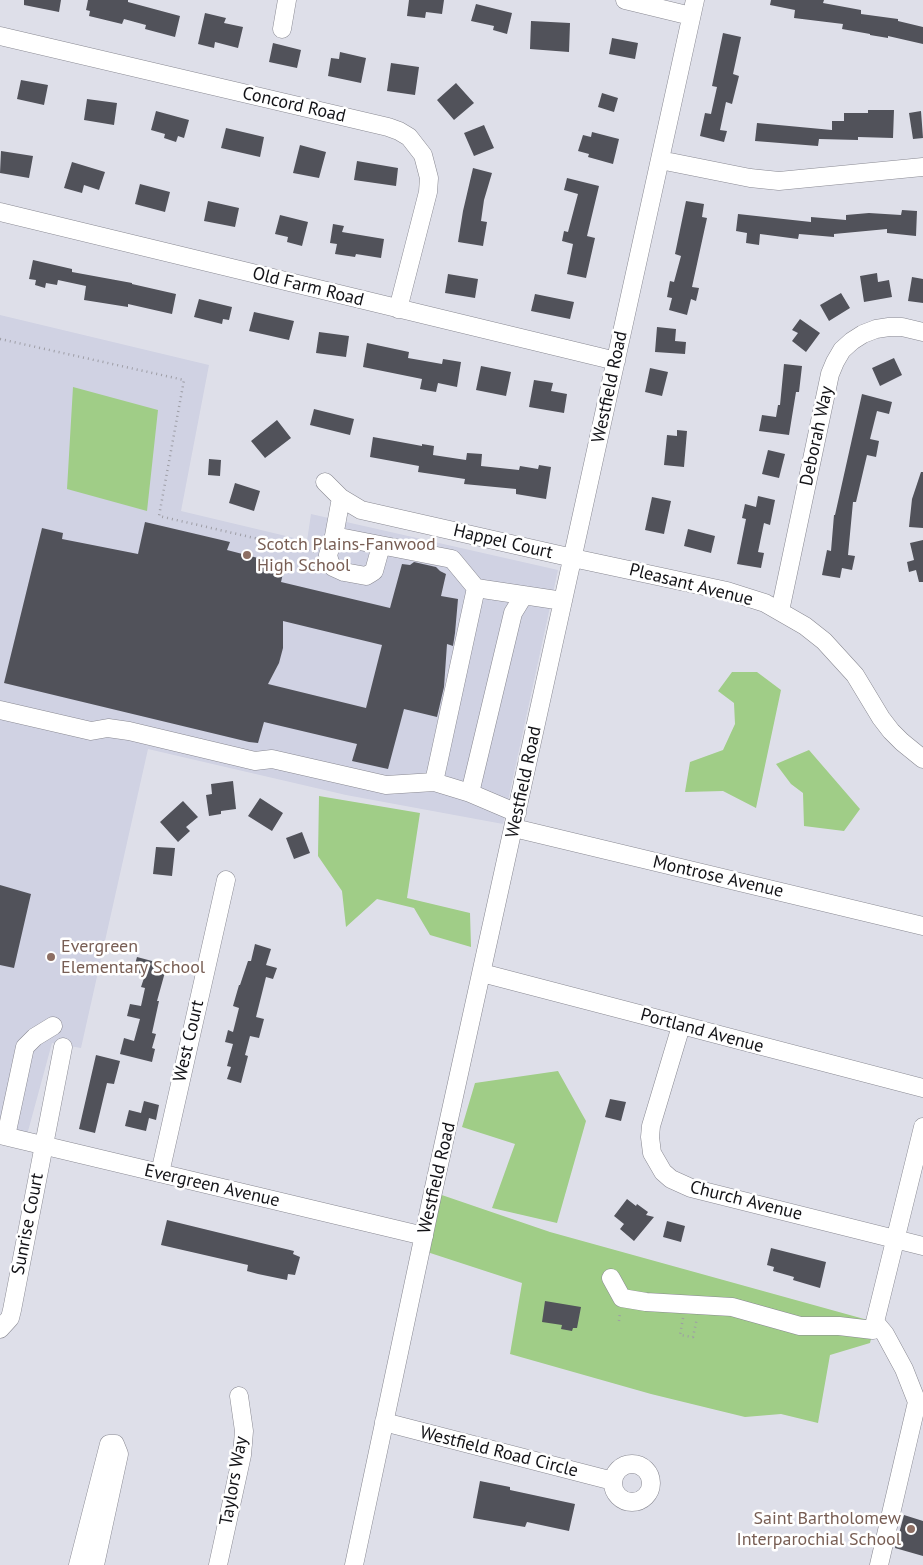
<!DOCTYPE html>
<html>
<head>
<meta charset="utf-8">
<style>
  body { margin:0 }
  canvas { display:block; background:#dedfe9 }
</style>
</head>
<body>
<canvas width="923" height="1565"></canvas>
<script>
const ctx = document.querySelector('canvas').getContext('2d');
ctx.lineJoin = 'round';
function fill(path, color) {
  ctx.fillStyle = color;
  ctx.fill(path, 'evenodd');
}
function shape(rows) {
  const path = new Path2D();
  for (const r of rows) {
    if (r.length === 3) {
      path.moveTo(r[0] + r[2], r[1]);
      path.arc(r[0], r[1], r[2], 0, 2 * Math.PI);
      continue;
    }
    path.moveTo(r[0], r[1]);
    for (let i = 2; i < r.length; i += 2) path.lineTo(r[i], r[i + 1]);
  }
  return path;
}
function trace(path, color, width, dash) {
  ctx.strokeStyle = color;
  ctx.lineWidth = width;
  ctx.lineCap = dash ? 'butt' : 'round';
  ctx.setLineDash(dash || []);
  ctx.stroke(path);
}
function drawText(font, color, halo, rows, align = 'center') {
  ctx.font = font + ' "PT Sans",sans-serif';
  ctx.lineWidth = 5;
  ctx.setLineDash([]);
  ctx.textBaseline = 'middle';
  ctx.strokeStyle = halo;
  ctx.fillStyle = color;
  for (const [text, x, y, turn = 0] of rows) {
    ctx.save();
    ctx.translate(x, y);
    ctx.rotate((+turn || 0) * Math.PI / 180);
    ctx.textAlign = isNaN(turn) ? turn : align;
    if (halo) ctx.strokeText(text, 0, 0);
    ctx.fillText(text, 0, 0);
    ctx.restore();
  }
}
fill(shape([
  [0,315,209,365,181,511,307,541,311,514,558,570,503,824,346,795,148,749,81,1048,52,1043,27,1135,0,1128]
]), '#d0d2e3');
fill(shape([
  [73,387,158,410,147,511,67,489],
  [732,672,757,672,781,690,756,808,723,791,685,792,690,762,723,750,735,724,734,703,718,691],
  [809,750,860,809,844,831,804,826,803,793,791,784,776,764],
  [319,796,420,813,407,898,470,913,471,947,430,935,414,908,377,899,346,927,342,891,318,856],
  [558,1071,586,1121,557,1223,492,1208,515,1144,462,1127,475,1083],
  [433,1192,550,1232,875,1322,870,1343,830,1355,818,1423,781,1414,745,1417,651,1394,510,1354,522,1283,421,1250]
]), '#a0cd87');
fill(shape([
  [24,0,61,0,59,12,24,5],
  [88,0,128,0,128,2,180,16,175,37,145,29,146,25,124,19,122,24,89,16,90,11,86,10],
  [409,0,444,0,442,14,426,12,425,18,407,16],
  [771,0,824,0,823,3,861,10,861,14,898,19,898,21,923,27,923,44,888,36,888,38,870,35,870,34,842,29,843,24,794,18,795,10,770,5],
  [476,4,512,13,507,34,493,30,494,26,471,21],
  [205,13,226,18,224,23,243,27,238,48,215,42,214,48,198,44],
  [531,21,570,23,569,52,530,49],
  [723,33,741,37,733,74,739,76,732,104,726,102,720,130,727,131,724,142,700,136,705,113,711,114,717,87,712,86],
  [612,38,638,43,635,59,609,54],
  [273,43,301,50,297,68,269,62],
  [340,52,366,58,361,83,328,76,331,58,339,59],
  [391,63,419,67,415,95,387,91],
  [21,80,48,85,44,105,17,99],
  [456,83,474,103,454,120,437,100],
  [602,93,618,98,614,112,598,107],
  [87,99,117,103,114,125,84,120],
  [868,110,894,110,893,138,858,137,858,140,819,139,818,146,755,141,757,123,832,130,832,121,844,121,844,113,868,113],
  [156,111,189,120,184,138,178,136,176,142,164,138,165,134,151,130],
  [921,111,923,138,913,139,909,113],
  [484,125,494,148,474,156,464,133],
  [226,128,264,137,260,157,221,148],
  [592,132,619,139,613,164,588,157,589,154,578,151,583,135,591,137],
  [300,145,326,152,319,178,293,173],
  [1,151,33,156,29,178,0,173],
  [357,161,398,168,396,186,354,180],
  [72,162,105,172,99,190,84,185,82,193,64,188],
  [473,168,492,173,484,200,481,221,487,222,483,246,458,242,463,211],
  [567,178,599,186,587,236,595,238,586,278,567,274,573,244,562,241,564,231,568,232,578,194,564,190],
  [140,184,170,192,165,212,135,204],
  [208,201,239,208,235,227,204,221],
  [686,201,704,204,702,217,707,218,692,287,699,288,696,301,691,299,687,315,669,310,672,298,667,297,670,281,674,282,681,256,675,254],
  [902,210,917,211,916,236,887,233,887,229,834,234,834,237,799,234,798,239,760,234,759,245,746,243,747,233,736,231,738,214,811,222,811,217,846,220,846,215,869,213,901,215],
  [280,215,308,222,302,246,287,242,288,237,275,234],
  [333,224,344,226,342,232,384,239,381,258,356,254,355,257,335,254,337,244,330,243],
  [33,260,72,269,72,272,132,283,132,284,176,294,172,314,128,304,128,307,84,300,86,286,58,280,57,285,46,283,45,288,35,285,36,280,29,279],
  [877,273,878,282,889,280,892,297,864,302,860,276],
  [448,274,478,279,475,298,445,293],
  [912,277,923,279,923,303,908,301],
  [841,293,850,308,829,321,820,305],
  [535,294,574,302,570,319,531,311],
  [199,299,232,307,229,320,223,319,222,324,194,317],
  [254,312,294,321,289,340,249,331],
  [800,319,820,333,806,352,792,341,798,333,792,330],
  [657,327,676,329,675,341,686,342,685,354,655,352],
  [319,332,349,336,346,357,316,353],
  [367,343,409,352,408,358,442,364,443,359,461,362,457,387,438,383,436,392,420,389,422,379,363,367],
  [894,358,902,375,880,386,872,368],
  [784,364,802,366,799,392,796,392,789,435,759,431,762,415,776,417,778,405,780,405],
  [481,366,511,372,506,396,476,390],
  [650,368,668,372,662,396,645,392],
  [534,380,553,383,551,391,567,394,564,413,529,407],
  [862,394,892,402,889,414,877,411,870,439,879,441,876,457,867,455,856,502,853,502,848,555,855,556,852,570,842,568,840,578,822,575,827,550,831,551,834,515,835,515],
  [314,409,354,419,350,435,310,425],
  [277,420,291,438,265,458,251,441],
  [677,430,687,431,684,467,664,465,667,435,677,436],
  [373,437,422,446,422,444,434,446,433,455,466,460,467,453,482,454,481,466,519,470,520,466,538,469,539,465,551,467,546,499,516,494,516,489,464,484,465,479,418,472,419,466,370,457],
  [768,450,785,454,779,478,762,474],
  [209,459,221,460,220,476,208,475],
  [921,472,923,472,923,528,909,527,912,499],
  [235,483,260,491,254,511,229,503],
  [758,496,775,500,770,525,764,523,758,552,764,553,761,568,737,564,746,519,742,518,745,504,756,507],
  [652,497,671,501,664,534,645,530],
  [145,522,230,542,227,550,285,565,281,582,390,608,402,564,410,565,414,562,436,567,440,571,446,574,441,596,458,599,455,633,453,646,447,644,444,687,437,717,404,709,388,769,352,761,357,744,264,722,258,743,249,742,4,683,42,528,63,533,62,539,138,554],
  [283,621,382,645,366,708,268,684,279,663,283,648],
  [688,529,715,536,711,553,684,546],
  [923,540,923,582,919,582,916,570,909,572,907,562,914,560,910,543],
  [233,781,236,809,221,811,221,814,209,816,206,795,212,794,211,784],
  [260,798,283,813,272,831,248,816],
  [183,801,198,817,186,827,190,831,178,842,160,822],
  [302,832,310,853,294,859,286,838],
  [156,847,175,848,172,876,153,874],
  [0,885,31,894,14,968,0,965],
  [255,944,271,949,266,965,277,968,273,979,266,977,256,1017,264,1019,259,1038,250,1036,245,1055,248,1056,241,1083,227,1079,231,1067,227,1066,233,1044,225,1042,228,1030,233,1032,239,1008,233,1006,239,985,240,985,248,961,251,961],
  [137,957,167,965,157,1001,159,1001,152,1033,156,1034,152,1048,155,1049,152,1062,120,1054,124,1038,134,1041,140,1019,127,1016,130,1004,141,1006,145,988,141,987,145,975,133,971],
  [96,1055,120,1061,114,1084,107,1083,95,1133,79,1129],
  [610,1099,626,1102,621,1121,605,1117],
  [144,1101,159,1105,156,1120,149,1118,146,1131,125,1126,129,1110,141,1113],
  [627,1199,636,1206,637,1204,648,1212,646,1215,654,1217,634,1241,620,1229,624,1224,614,1216],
  [167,1220,294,1251,293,1254,300,1257,295,1275,288,1274,287,1280,258,1274,247,1271,248,1265,161,1245],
  [667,1221,685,1226,681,1242,663,1237],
  [771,1248,826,1262,820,1288,793,1280,794,1277,773,1271,774,1267,767,1265],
  [545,1301,581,1307,577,1328,573,1328,572,1331,561,1329,562,1325,542,1322],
  [480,1481,510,1487,510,1490,575,1504,569,1531,527,1522,525,1527,473,1518],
  [904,1515,923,1521,923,1556,895,1548]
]), '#51525a');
const minor = shape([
  [625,0,691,16],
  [282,29,287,0],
  [0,36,388,127,399,131,409,137,423,155,429,178,428,192,398,309],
  [660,160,750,178,779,181,923,167],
  [0,212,616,361],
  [325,482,341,498,361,510,573,558,727,591,765,603,805,626,824,641,855,675,881,718,891,731,902,742,923,759],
  [341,498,334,536,452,559,476,588,563,601],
  [334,536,328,555,330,563,333,567,344,572,366,576,371,573,374,571,381,546],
  [780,611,830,374,835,362,842,350,852,341,863,334,876,329,889,327,902,327,923,332],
  [0,710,91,731,108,728,129,731,255,761,272,759,386,785,434,782,470,793,517,813],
  [434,782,476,588],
  [470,793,513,613,524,595],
  [514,828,923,926],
  [482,973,923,1088],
  [681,1026,651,1126,650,1137,652,1153,663,1172,671,1179,691,1188,923,1246],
  [0,1135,424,1236],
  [6,1136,25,1047,35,1037,53,1026],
  [160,1173,226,880],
  [611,1278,622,1298,646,1302,732,1307,800,1326,839,1326,873,1330,923,1127],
  [875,1322,885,1334,904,1369,917,1402,879,1565],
  [0,1329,10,1318,12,1310,63,1047],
  [384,1422,613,1481],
  [632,1483,19],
  [78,1565,109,1444,115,1444,119,1454,95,1565],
  [218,1565,242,1455,244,1431,239,1396],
  [354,1565,433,1192,695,0]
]);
trace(minor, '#898992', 19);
trace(shape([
  [0,339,184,380,159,516,315,552],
  [683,1318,680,1335,693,1337,697,1318],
  [619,1321,620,1312]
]), '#9d9da5', 2.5, [1, 4]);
trace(minor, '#fff', 18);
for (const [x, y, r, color] of [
  [247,555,5,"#8d6e63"],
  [51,957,5,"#8d6e63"],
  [911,1529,5,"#8d6e63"]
]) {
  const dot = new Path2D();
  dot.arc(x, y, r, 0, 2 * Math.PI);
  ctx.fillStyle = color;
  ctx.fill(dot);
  trace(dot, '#fff', 2);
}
drawText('18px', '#131317', '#fff', [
  ["Concord Road",294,105,13],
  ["Old Farm Road",308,287,14],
  ["Westfield Road",610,387,-78],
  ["Deborah Way",817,436,-78],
  ["Happel Court",503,542,13],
  ["Pleasant Avenue",691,585,14],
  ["Westfield Road",524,782,-78],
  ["Montrose Avenue",718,877,13],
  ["Portland Avenue",702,1031,15],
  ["West Court",189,1041,-77],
  ["Westfield Road",437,1178,-77],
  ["Evergreen Avenue",212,1186,13],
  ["Church Avenue",746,1201,14],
  ["Sunrise Court",28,1224,-79],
  ["Westfield Road Circle",499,1452,14],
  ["Taylors Way",234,1481,-80]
]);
drawText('18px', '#785e54', '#fff', [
  ["Scotch Plains-Fanwood",257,545],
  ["High School",257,566],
  ["Evergreen",61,947],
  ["Elementary School",61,968],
  ["Saint Bartholomew",901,1519,"right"],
  ["Interparochial School",901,1540,"right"]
], 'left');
</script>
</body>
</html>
